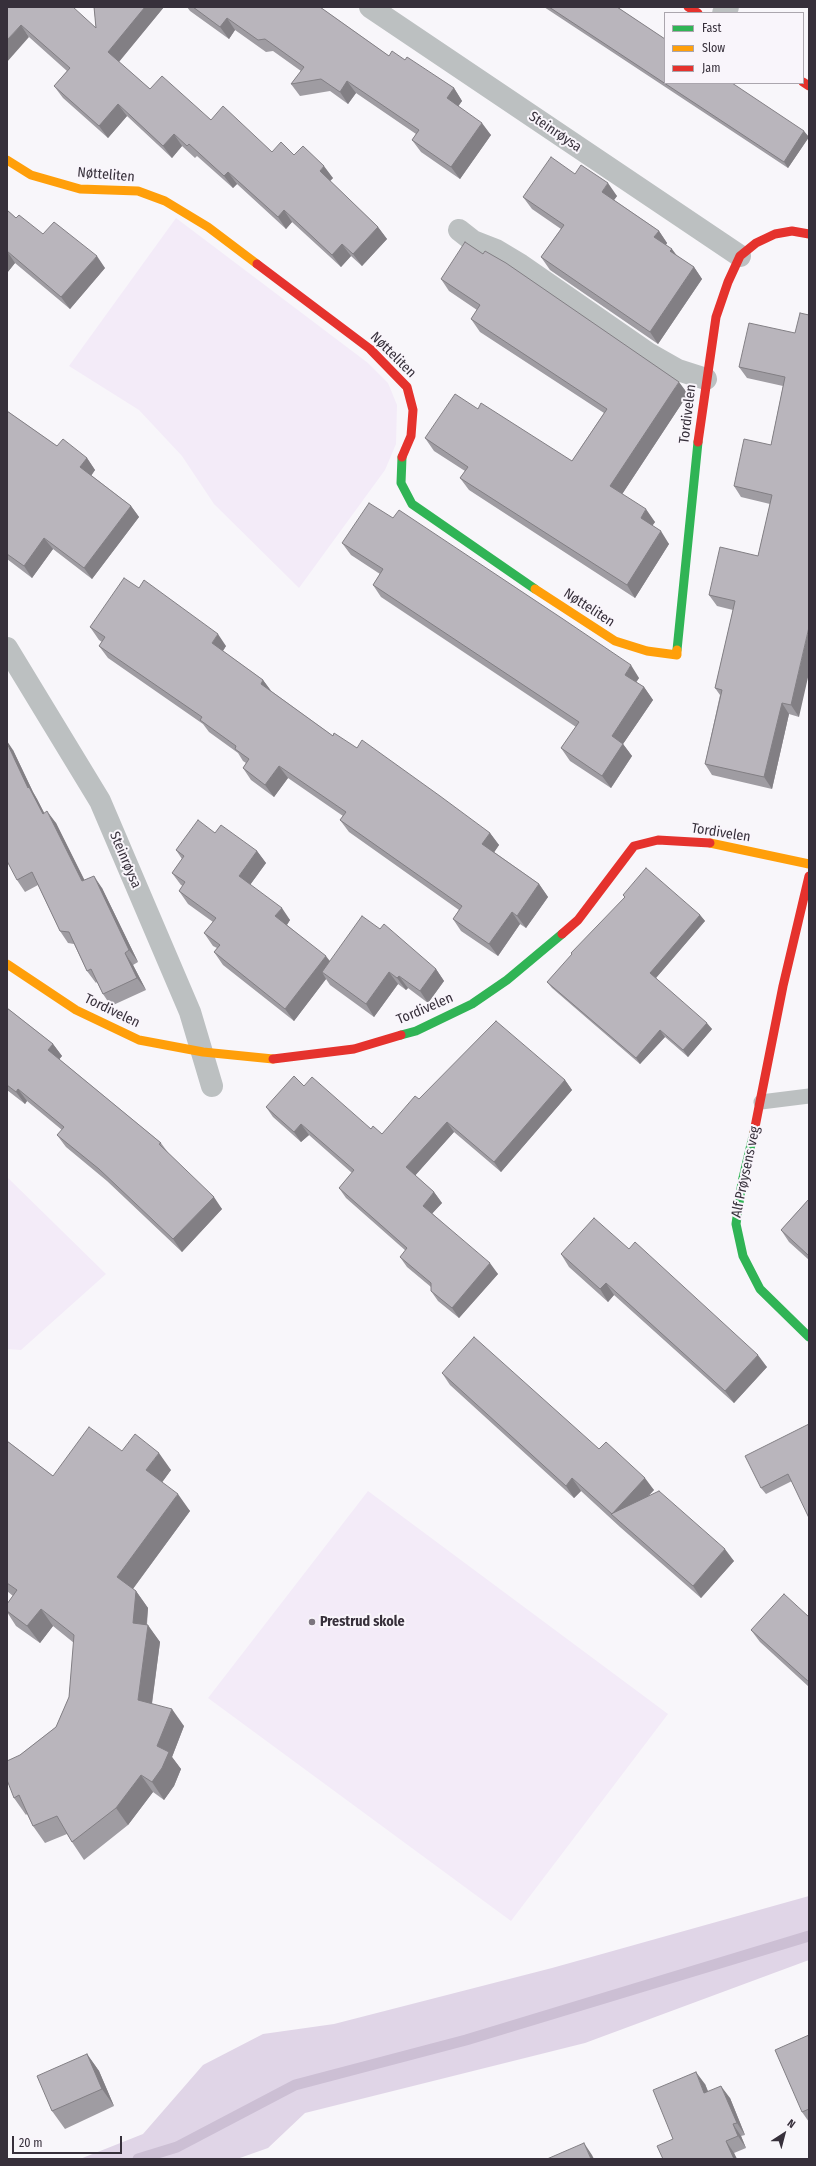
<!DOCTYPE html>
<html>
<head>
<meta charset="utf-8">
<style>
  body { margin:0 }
  #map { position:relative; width:816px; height:2166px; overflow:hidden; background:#f8f6fa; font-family:"Fira Sans Condensed",sans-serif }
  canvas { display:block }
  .frame { position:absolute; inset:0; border:8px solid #37303b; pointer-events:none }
  .legend { position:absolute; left:664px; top:12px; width:140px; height:72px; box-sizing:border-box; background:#f9f5fb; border:1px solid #aba6ae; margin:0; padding:5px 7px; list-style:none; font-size:12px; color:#37303b }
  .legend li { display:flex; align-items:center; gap:8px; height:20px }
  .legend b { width:20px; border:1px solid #aba6ae }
  .north { position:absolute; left:764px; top:2114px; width:40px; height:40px; -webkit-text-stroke:3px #f9f5fb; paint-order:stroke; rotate:36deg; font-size:11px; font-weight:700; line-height:16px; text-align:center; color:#37303b }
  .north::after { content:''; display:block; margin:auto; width:14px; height:18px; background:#37303b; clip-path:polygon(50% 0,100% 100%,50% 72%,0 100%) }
  .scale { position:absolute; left:12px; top:2136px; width:110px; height:18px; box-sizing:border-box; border:2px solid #37303b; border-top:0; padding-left:5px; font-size:12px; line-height:14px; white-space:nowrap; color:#37303b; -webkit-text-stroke:3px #f9f5fb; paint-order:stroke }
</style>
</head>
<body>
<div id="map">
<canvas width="816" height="2166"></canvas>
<div class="frame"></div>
<ul class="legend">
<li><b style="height:5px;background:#30b455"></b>Fast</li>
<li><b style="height:5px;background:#ff9f0a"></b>Slow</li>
<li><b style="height:5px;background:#e5322d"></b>Jam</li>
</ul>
<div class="north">N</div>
<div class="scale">20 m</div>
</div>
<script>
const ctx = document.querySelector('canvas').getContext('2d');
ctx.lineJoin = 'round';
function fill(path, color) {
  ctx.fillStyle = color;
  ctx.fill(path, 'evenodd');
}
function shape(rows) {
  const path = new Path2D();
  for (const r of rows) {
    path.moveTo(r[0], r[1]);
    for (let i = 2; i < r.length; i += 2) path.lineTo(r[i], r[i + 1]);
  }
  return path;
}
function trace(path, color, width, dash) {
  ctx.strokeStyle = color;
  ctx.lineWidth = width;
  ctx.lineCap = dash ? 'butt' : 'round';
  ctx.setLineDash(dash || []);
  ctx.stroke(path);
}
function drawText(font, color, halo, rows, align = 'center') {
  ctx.font = font + ' "Fira Sans Condensed",sans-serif';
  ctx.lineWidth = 4;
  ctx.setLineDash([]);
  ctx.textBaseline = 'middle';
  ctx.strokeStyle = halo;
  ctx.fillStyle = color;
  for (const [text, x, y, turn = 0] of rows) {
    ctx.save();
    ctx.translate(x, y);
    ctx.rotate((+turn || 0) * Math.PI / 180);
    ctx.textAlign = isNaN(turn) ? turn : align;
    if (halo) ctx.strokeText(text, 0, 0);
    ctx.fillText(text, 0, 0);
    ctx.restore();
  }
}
fill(shape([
  [176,218,368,363,388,383,397,405,396,444,385,470,299,588,214,504,182,456,139,410,69,366],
  [7,1177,106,1274,21,1350,7,1349],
  [368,1491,668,1714,511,1921,208,1698]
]), '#f3ebf8');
fill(shape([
  [809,1896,809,1960,585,2043,305,2113,268,2148,237,2159,80,2159,143,2134,203,2065,263,2034,334,2024,552,1968]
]), '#e0d5e7');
trace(shape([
  [138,2159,177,2147,295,2085,466,2040,809,1936]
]), '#ccbfd4', 11);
trace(shape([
  [761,1102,809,1096]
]), '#bcc0c1', 15);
trace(shape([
  [370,7,740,256],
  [723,13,728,7],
  [459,230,473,241,496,250,521,265,648,353,678,370,706,379],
  [7,648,100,801,190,1012,212,1086]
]), '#bcc0c1', 22);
trace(shape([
  [402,457,401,483,412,504,535,589],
  [677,650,698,442],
  [401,1035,416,1031,472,1004,507,980,562,934],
  [754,1132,742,1182,736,1224,743,1256,760,1289,809,1337]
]), '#30b455', 9);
trace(shape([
  [7,160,31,175,80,189,138,191,165,201,208,227,257,264],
  [535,589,615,641,647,651,677,655,677,650],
  [710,843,809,864],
  [7,964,76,1010,139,1040,203,1052,273,1059]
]), '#ff9f0a', 9);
trace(shape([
  [688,7,698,13],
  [803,82,809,86],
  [257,264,370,349,407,387,413,410,411,436,402,457],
  [698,442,716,317,728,282,740,256,756,243,775,234,792,231,809,234],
  [562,934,578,920,634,846,658,840,710,843],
  [273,1059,354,1049,401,1035],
  [754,1132,783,986,809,876]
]), '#e5322d', 9);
fill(shape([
  [7,7,96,28,94,7,164,7,119,62,150,89,211,120,272,152,294,155,333,178,330,181,378,227,387,239,362,266,351,256,341,267,292,222,286,229,237,184,233,188,197,156,195,158,182,146,172,158,127,116,108,138,63,98,54,86,67,71,29,37],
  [187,7,320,7,389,56,405,60,454,88,462,101,458,106,491,135,460,179,421,152,412,140,416,134,356,93,348,104,330,91,300,96,291,84,301,71,273,51,266,52,235,30,229,39,190,11],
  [544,7,617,7,809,137,788,168],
  [575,174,617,196,614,200,659,231,667,243,666,245,677,256,694,267,702,279,658,344,550,270,541,257,561,229,532,209,523,197],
  [7,210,16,218,43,234,105,268,70,309,15,263,7,273],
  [441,279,688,394,622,494,655,522,652,526,669,544,635,598,469,490,460,478,465,471,434,451,425,438,478,409,572,461,604,413,480,332,471,319,477,310,449,291],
  [795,333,799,717,789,714,772,789,712,775,705,764,720,695,715,688,733,610,717,606,709,595,758,556,770,504,741,497,734,486,771,445,783,386,747,378,739,367],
  [7,411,57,446,87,458,95,470,91,475,131,506,139,517,92,579,53,549,32,578,7,559],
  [342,543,639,678,636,682,644,687,653,700,623,744,632,756,611,788,570,761,561,748,576,727,381,597,373,585,380,574,351,555],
  [90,627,226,646,223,651,263,680,271,691,333,736,357,748,490,833,499,845,494,852,539,884,548,897,526,928,520,924,498,956,461,931,453,919,459,910,349,832,340,820,343,816,288,778,274,797,251,780,243,768,246,763,243,761,238,753,209,732,203,724,108,658,99,646,102,642,99,640],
  [13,750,33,792,37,799,44,813,56,823,84,880,102,888,138,962,133,965,146,990,111,1006,103,994,97,982,96,983,87,971,74,944,68,943,60,931,38,885,25,892,17,880],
  [215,833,257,851,266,863,250,885,290,920,287,925,330,961,436,969,444,981,428,1003,408,988,406,990,398,984,374,1017,330,985,326,979,294,1021,223,965,214,952,217,948,213,946,204,933,213,922,188,904,179,891,183,886,181,885,172,873,182,859,176,850],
  [623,895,700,915,705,921,656,978,712,1029,688,1057,665,1037,640,1064,552,988,547,982,625,898],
  [7,1008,53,1044,62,1056,59,1059,161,1143,169,1154,222,1209,182,1252,107,1181,66,1147,57,1135,62,1130,27,1101,25,1104,7,1090],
  [565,1080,572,1090,501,1172,454,1132,415,1175,434,1192,442,1203,432,1213,498,1274,459,1318,438,1301,431,1291,431,1287,407,1267,400,1257,406,1251,346,1198,339,1188,352,1173,309,1135,301,1142,273,1117,266,1107,304,1086,371,1129,382,1134,419,1099],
  [809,1199,809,1260,789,1242,781,1230],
  [561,1254,767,1367,734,1403,614,1295,608,1302,569,1267],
  [442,1373,599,1449,654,1490,648,1496,734,1561,701,1598,620,1527,581,1491,574,1498,450,1385],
  [809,1424,792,1481,766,1494,761,1488],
  [7,1441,53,1476,122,1451,171,1470,162,1482,190,1511,133,1589,136,1591,148,1608,147,1625,160,1642,152,1704,184,1726,172,1757,181,1769,174,1786,164,1800,153,1792,128,1825,84,1860,72,1842,67,1834,45,1843,33,1826,27,1814,26,1815,14,1798,20,1755,56,1727,69,1697,74,1643,53,1626,40,1643,16,1626,7,1612,7,1604,13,1596,7,1591],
  [809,1617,809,1687,760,1642,751,1630],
  [809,2035,809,2122,802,2112],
  [87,2054,99,2071,114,2106,65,2129,52,2111],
  [705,2084,708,2091,730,2098,745,2135,741,2136,746,2148,734,2153,737,2159,663,2159]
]), '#9f9ca2');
fill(shape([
  [145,7,164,7,117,64,108,52],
  [227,18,235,30,229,39,220,27],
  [21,25,29,37,7,62,7,40],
  [347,81,356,93,348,104,340,92],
  [454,88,462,101,455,111,447,98],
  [118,104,127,116,108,138,99,126],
  [482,123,491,135,460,179,451,167],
  [804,131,809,137,788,168,784,162],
  [174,134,182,146,172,158,163,146],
  [324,166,333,178,328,183,320,171],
  [228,172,237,184,233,188,224,176],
  [608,183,617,196,611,204,602,192],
  [284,210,292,222,286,229,278,217],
  [378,227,387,239,362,266,353,254],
  [659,231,667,243,663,249,654,237],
  [342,244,351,256,341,267,332,255],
  [672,249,681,261,670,251],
  [7,251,15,263,7,273],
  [97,256,105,268,70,309,61,297],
  [694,267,702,279,658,344,650,332],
  [679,382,688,394,619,499,610,486],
  [87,458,95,470,89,479,80,467],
  [131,506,139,517,92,579,84,568],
  [646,509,655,522,649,530,641,518],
  [661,531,669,544,635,598,627,585],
  [44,538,53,549,32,578,24,566],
  [809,627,809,673,799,717,791,705],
  [218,634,226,646,220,655,212,643],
  [631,665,639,678,633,687,625,675],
  [263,680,272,692,261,684],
  [644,687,653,700,623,744,632,756,611,788,602,776,612,736],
  [782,703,789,714,772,789,764,777],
  [7,741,13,750,33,792,37,799,51,826,43,814,28,788,7,743],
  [279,766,288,778,274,797,265,785],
  [47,811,56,823,91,893,82,881],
  [490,833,499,845,491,857,482,844],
  [257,851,266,863,247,889,239,876],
  [94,876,102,888,138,962,129,950],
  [539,884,548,897,526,928,517,916],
  [282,908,290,920,284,929,275,916],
  [512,912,520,924,498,956,489,944],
  [700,915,705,921,655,979,650,973],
  [125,953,133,965,146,990,137,978],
  [326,956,335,968,322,972,326,979,294,1021,285,1009],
  [436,969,444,981,428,1003,420,991],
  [389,972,398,984,374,1017,366,1004],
  [399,976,408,988,406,990,397,978],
  [707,1023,712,1029,688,1057,683,1050],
  [660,1030,665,1037,640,1064,636,1058],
  [53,1044,62,1056,57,1062,48,1050],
  [565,1080,572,1090,501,1172,494,1162],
  [18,1089,27,1101,25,1104,16,1092],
  [447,1122,454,1132,413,1178,406,1167],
  [301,1124,309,1135,301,1142,294,1132],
  [434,1192,442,1203,430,1216,423,1206],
  [214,1197,222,1209,182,1252,173,1239],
  [490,1263,498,1274,459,1318,452,1308],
  [606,1283,614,1295,608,1302,600,1289],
  [758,1355,767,1367,734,1403,725,1391],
  [159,1453,171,1470,158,1488,146,1470],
  [572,1478,581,1491,574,1498,566,1486],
  [645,1478,654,1490,622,1524,612,1514],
  [178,1494,190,1511,129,1594,117,1577],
  [725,1549,734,1561,701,1598,693,1586],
  [136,1591,148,1608,145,1640,133,1623],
  [41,1609,53,1626,40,1643,27,1626],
  [148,1625,160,1642,150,1717,138,1700],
  [172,1709,184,1726,172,1757,181,1769,174,1786,164,1800,152,1782,157,1746],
  [141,1775,153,1792,128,1825,116,1808],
  [87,2054,99,2071,114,2106,102,2089],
  [696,2072,705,2084,713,2105,704,2093],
  [721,2086,730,2098,745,2135,737,2123],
  [733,2124,741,2136,746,2148,738,2136],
  [726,2141,734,2153,737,2159,734,2159],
  [584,2143,592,2155,594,2159,591,2159]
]), '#827f84');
const building = shape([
  [7,7,73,7,96,28,94,7,145,7,108,52,150,89,162,76,211,120,223,106,272,152,281,142,294,155,303,146,324,166,320,171,378,227,353,254,342,244,332,255,284,210,278,217,228,172,224,176,189,144,187,146,174,134,163,146,118,104,99,126,54,86,70,68,21,25,7,40,7,7],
  [193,7,320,7,389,56,392,51,405,60,407,57,454,88,447,98,482,123,451,167,412,140,419,130,347,81,340,92,321,79,291,84,304,67,265,39,258,40,227,18,220,27,193,7],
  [549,7,617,7,665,39,665,83,732,83,804,131,784,162,549,7],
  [551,157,575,174,581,165,608,183,602,192,659,231,654,237,672,249,670,251,694,267,650,332,541,257,564,225,523,197,551,157],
  [7,210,16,218,19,215,43,234,54,222,97,256,61,297,7,251,7,210],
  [465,242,483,254,485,251,506,263,679,382,610,486,646,509,641,518,661,531,627,585,460,478,468,467,425,438,455,394,478,409,481,403,572,461,607,409,471,319,480,305,441,279,465,242],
  [800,313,809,315,809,627,791,705,782,703,764,777,705,764,722,690,715,688,735,601,709,595,720,547,758,556,772,495,734,486,744,439,771,445,785,377,739,367,749,323,795,333,800,313],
  [7,411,57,446,63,439,87,458,80,467,131,506,84,568,44,538,24,566,7,554,7,411],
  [369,503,393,518,399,510,563,619,631,665,625,675,644,687,612,736,623,744,602,776,561,748,579,722,373,585,383,569,342,543,369,503],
  [124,578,139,588,144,580,218,634,212,643,263,680,261,684,333,736,334,733,357,748,362,740,440,796,490,833,482,844,539,884,517,916,512,912,489,944,453,919,462,906,340,820,346,812,279,766,265,785,243,768,249,759,235,749,236,746,200,720,202,717,99,646,105,637,90,627,124,578],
  [7,743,28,788,29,787,43,814,47,811,82,881,94,876,129,950,125,953,137,978,103,994,91,969,87,971,69,932,60,931,32,872,17,880,7,861,7,743],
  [198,820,215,833,221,825,257,851,239,876,282,908,275,916,326,956,285,1009,214,952,220,945,204,933,216,918,179,891,185,882,172,873,184,856,176,850,198,820],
  [646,868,700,915,650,973,707,1023,683,1050,660,1030,636,1058,547,982,572,954,571,953,625,897,623,895,646,868],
  [362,916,380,929,384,924,436,969,420,991,399,976,397,978,389,972,366,1004,322,972,362,916],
  [7,1008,53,1044,48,1050,161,1143,159,1144,214,1197,173,1239,99,1169,57,1135,64,1127,18,1089,16,1092,7,1085,7,1008],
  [496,1021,565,1080,494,1162,447,1122,406,1167,434,1192,423,1206,490,1263,452,1308,431,1291,431,1283,400,1257,407,1248,339,1188,354,1170,301,1124,294,1132,266,1107,294,1076,304,1086,312,1077,371,1129,373,1126,382,1134,415,1096,419,1099,496,1021],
  [809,1199,809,1256,808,1255,781,1230,809,1199],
  [594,1218,629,1249,635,1242,758,1355,725,1391,606,1283,600,1289,561,1254,594,1218],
  [474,1337,599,1449,606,1442,645,1478,612,1514,572,1478,566,1486,442,1373,474,1337],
  [809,1424,809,1518,788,1474,761,1488,745,1456,809,1424],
  [89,1427,122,1451,135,1434,159,1453,146,1470,178,1494,117,1577,136,1591,133,1623,148,1625,138,1700,172,1709,157,1746,169,1752,162,1768,152,1782,141,1775,116,1808,72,1842,57,1816,33,1826,19,1795,14,1798,7,1780,7,1761,20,1755,56,1727,69,1697,74,1635,41,1609,27,1626,7,1611,7,1604,17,1590,7,1583,7,1441,53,1476,89,1427],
  [659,1491,725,1549,693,1586,611,1514,659,1491],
  [784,1594,809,1617,809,1682,751,1630,784,1594],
  [809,2035,809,2109,802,2112,775,2050,809,2035],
  [87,2054,102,2089,52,2111,37,2076,87,2054],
  [696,2072,704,2093,721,2086,737,2123,733,2124,738,2136,726,2141,734,2159,663,2159,657,2146,673,2139,653,2090,696,2072],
  [584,2143,591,2159,547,2159,584,2143]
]);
fill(building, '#b9b5bc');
trace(building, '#827f84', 1);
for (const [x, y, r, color] of [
  [312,1622,4,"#7b757e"]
]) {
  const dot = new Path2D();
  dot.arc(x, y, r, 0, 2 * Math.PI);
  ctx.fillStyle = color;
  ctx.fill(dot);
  trace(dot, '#f9f5fb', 1.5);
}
drawText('14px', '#37303b', '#f9f5fb', [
  ["Steinrøysa",555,132,34],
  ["Nøtteliten",106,175,5],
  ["Nøtteliten",393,355,45],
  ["Tordivelen",688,414,-83],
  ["Nøtteliten",589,608,33],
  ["Tordivelen",721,833,9],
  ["Steinrøysa",125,860,67],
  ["Tordivelen",425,1009,-23],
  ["Tordivelen",112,1011,26],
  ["Alf Prøysens veg",746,1172,-78]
]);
drawText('bold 14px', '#37303b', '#f9f5fb', [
  ["Prestrud skole",320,1622]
], 'left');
</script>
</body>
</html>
